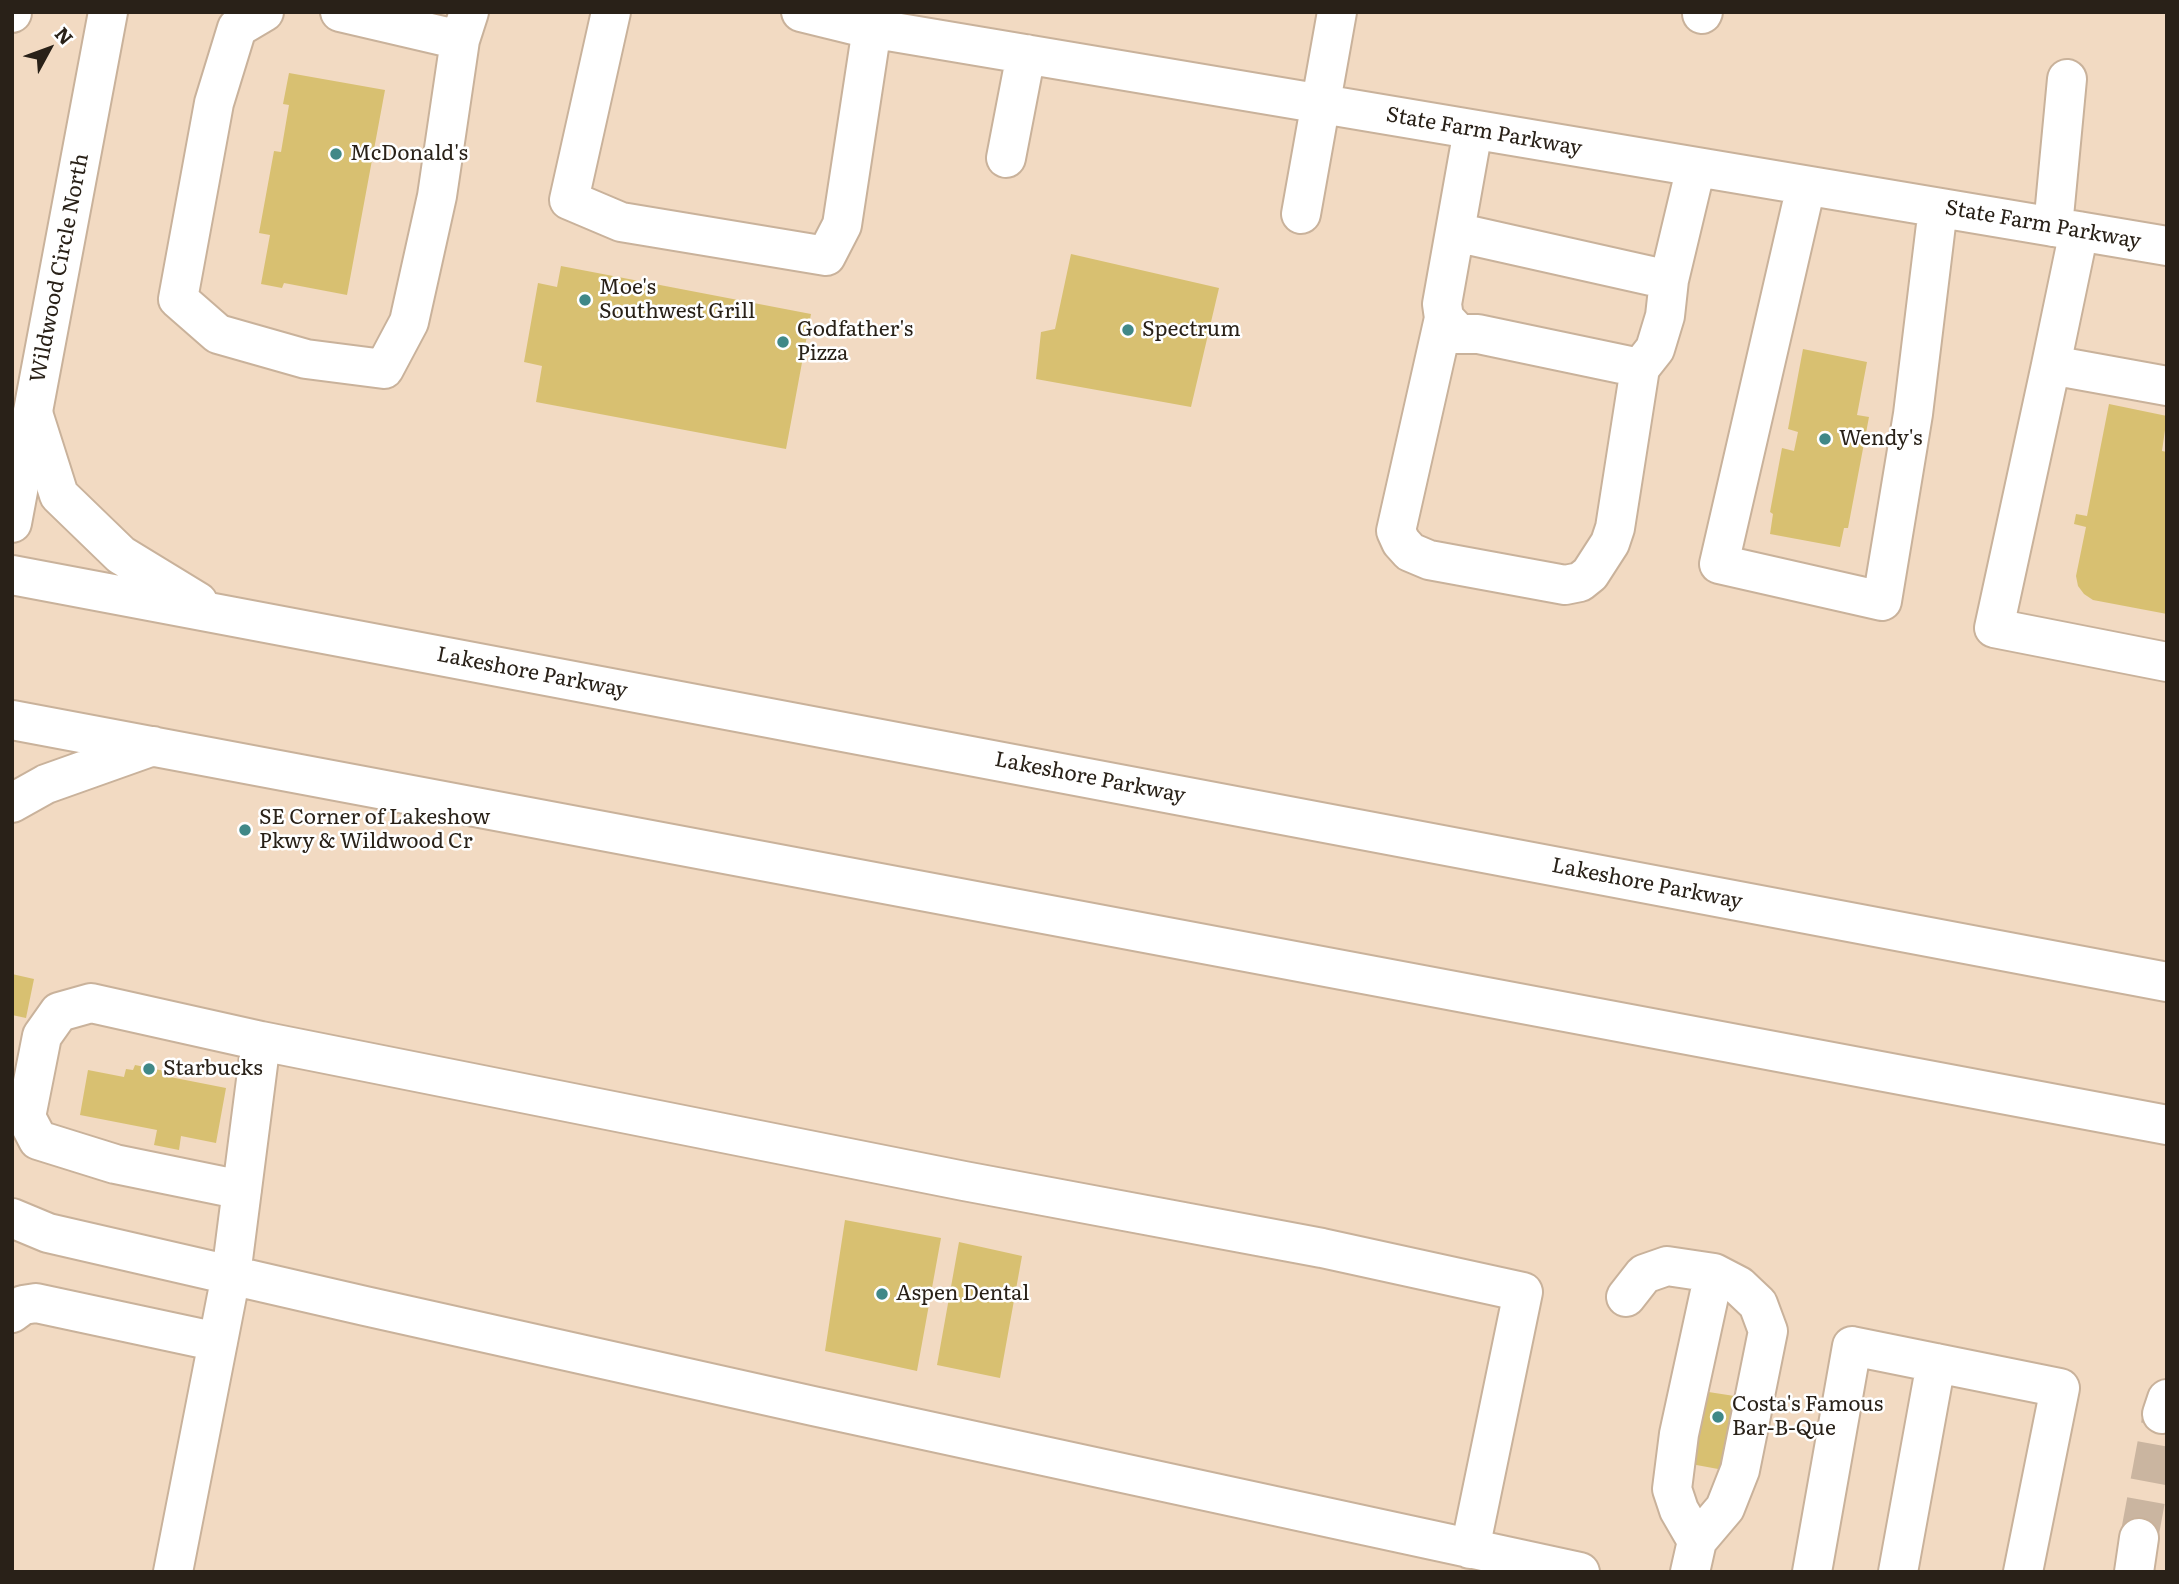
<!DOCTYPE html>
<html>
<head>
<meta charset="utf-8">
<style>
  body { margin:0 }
  #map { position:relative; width:2179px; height:1584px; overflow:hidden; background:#f2dac2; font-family:Literata,serif }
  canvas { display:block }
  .frame { position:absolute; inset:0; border:14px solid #292118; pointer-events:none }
  .north { position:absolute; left:14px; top:14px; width:70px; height:70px; -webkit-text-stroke:5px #fff; paint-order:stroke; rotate:49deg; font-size:19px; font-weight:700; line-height:28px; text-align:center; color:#292118 }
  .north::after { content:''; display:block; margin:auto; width:24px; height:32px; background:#292118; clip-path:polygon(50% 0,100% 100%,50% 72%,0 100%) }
</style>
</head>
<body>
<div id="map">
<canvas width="2179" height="1584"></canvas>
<div class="frame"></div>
<div class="north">N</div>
</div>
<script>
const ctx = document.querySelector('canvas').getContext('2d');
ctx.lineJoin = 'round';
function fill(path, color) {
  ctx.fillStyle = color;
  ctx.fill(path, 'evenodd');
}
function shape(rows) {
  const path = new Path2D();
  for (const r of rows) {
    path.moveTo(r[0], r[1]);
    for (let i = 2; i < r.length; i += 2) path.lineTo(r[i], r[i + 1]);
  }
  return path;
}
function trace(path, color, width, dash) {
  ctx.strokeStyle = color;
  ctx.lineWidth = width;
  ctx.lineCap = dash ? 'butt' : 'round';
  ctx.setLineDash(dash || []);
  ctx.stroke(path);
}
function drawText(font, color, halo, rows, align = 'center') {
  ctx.font = font + ' Literata,serif';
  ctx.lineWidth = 5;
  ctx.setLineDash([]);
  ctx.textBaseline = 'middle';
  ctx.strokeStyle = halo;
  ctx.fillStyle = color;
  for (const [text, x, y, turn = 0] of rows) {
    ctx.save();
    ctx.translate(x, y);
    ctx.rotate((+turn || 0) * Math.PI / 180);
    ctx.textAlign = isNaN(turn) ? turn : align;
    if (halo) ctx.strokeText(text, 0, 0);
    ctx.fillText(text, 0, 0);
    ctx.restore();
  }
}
fill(shape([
  [289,73,385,90,347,295,284,283,282,288,261,284,270,235,259,233,274,151,281,152,289,105,283,104],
  [1071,254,1219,288,1191,407,1036,379,1041,332,1055,329],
  [561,266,811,314,786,449,536,402,542,366,524,362,538,283,557,287],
  [1803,349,1867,362,1857,415,1869,417,1848,528,1844,528,1840,547,1770,534,1773,514,1770,512,1782,448,1794,451,1798,432,1788,429],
  [2109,404,2167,416,2162,451,2167,452,2167,614,2093,600,2084,594,2078,586,2076,576,2086,527,2074,524,2076,514,2087,516],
  [12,974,34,979,26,1018,12,1015],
  [135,1065,165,1071,165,1076,226,1088,216,1143,181,1136,179,1150,154,1145,157,1130,80,1115,88,1070,124,1077,126,1069,133,1070],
  [845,1220,941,1238,917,1371,825,1351],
  [959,1242,1022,1256,1000,1378,937,1365],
  [1702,1391,1741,1397,1729,1471,1691,1464]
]), '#d8c071');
trace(shape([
  [2139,1538,2162,1414]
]), '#cab5a0', 38, [38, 19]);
const minor = shape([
  [264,12,237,28,214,103,178,299,218,334,306,359,384,369,409,322,437,196,460,40,469,12],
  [340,12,460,40],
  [611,12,569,200,621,222,826,256,842,225,872,28],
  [801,12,858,26,2167,246],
  [12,13,12,12],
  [1702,14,1703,12],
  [1473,130,1442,304,1444,318,1459,334,1478,334,1640,368,1655,349,1665,316,1669,280,1696,167],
  [1006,158,1026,54],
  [1806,186,1719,564,1882,601,1913,414,1938,208],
  [1301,214,1337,12],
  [2053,227,2067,79],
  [2079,231,2051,365,2167,386],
  [1455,232,1669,280],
  [1444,318,1396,531,1401,542,1410,552,1429,560,1565,585,1580,582,1590,574,1610,543,1615,528,1640,368],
  [2051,365,1994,628,2167,662],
  [12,523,108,12],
  [242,1190,115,1164,38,1140,26,1117,42,1036,59,1012,91,1003,261,1041,964,1181,1322,1248,1523,1292,1470,1549],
  [12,1218,48,1233,365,1306,813,1406,1580,1572],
  [1626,1297,1644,1274,1667,1266,1714,1273,1739,1286,1758,1304,1768,1331,1740,1470,1725,1508,1697,1541,1690,1572],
  [12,1313,23,1305,36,1303,218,1342],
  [2162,1414,2167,1399],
  [1697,1541,1679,1510,1672,1489,1679,1434,1714,1273],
  [173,1572,231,1275,261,1041],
  [1812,1572,1852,1346,2060,1388,2023,1572],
  [1898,1572,1936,1363],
  [2134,1572,2139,1538]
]);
const major = shape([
  [33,413,59,495,121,555,198,602],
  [12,575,2167,982],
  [12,720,2167,1125],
  [12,803,46,784,153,746]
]);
trace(minor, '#c9b29b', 42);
trace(major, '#c9b29b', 42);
trace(minor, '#fff', 38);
trace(major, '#fff', 38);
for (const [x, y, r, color] of [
  [336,154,7,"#408887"],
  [585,300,7,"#408887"],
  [1128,330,7,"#408887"],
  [783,342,7,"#408887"],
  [1825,439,7,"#408887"],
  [245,830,7,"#408887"],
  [149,1069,7,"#408887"],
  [882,1294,7,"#408887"],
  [1718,1417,7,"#408887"]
]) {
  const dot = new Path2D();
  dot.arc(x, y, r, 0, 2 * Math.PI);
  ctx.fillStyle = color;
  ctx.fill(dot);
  trace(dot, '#fff', 2.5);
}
drawText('21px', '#292118', '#fff', [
  ["State Farm Parkway",1484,132,10],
  ["State Farm Parkway",2043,225,10],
  ["Wildwood Circle North",60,268,-79],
  ["Lakeshore Parkway",532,673,11],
  ["Lakeshore Parkway",1090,778,11],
  ["Lakeshore Parkway",1647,884,11]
]);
drawText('21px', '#292118', '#fff', [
  ["McDonald's",350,154],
  ["Moe's",599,288],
  ["Southwest Grill",599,312],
  ["Godfather's",797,330],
  ["Pizza",797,354],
  ["Spectrum",1142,330],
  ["Wendy's",1839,439],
  ["SE Corner of Lakeshow",259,818],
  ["Pkwy & Wildwood Cr",259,842],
  ["Starbucks",163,1069],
  ["Aspen Dental",896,1294],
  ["Costa's Famous",1732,1405],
  ["Bar-B-Que",1732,1429]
], 'left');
</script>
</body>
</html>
